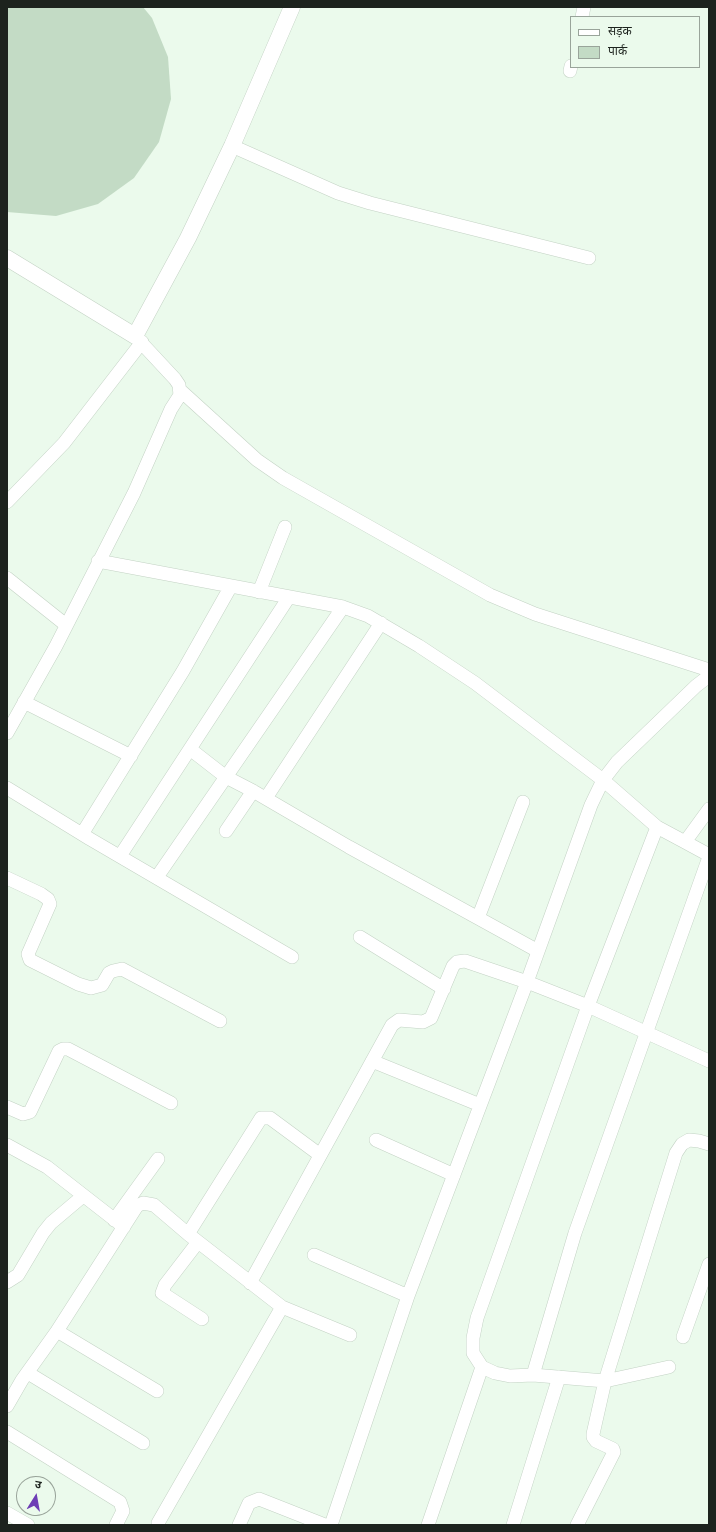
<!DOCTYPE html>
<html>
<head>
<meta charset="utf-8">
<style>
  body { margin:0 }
  #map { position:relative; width:716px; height:1532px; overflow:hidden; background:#ebfaec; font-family:Rubik,"Noto Sans Devanagari",sans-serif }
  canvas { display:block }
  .frame { position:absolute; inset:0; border:8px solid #1d231e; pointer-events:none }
  .legend { position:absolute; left:570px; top:16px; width:130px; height:52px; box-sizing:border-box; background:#ebfaec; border:1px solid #99a49a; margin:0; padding:5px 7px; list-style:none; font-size:12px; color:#1d231e }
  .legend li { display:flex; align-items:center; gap:8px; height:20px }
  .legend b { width:20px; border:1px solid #99a49a }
  .north { position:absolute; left:16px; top:1476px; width:40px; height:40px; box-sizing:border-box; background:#ebfaec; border:1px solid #99a49a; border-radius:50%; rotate:11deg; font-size:11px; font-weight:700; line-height:16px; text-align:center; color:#1d231e }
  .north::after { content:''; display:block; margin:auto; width:14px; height:18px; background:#6d3eb5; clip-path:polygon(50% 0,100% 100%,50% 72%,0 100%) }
</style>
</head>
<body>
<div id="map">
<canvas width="716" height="1532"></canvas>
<div class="frame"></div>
<ul class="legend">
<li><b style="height:5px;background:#fff"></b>सड़क</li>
<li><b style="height:11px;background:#c3dbc5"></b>पार्क</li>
</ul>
<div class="north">उ</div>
</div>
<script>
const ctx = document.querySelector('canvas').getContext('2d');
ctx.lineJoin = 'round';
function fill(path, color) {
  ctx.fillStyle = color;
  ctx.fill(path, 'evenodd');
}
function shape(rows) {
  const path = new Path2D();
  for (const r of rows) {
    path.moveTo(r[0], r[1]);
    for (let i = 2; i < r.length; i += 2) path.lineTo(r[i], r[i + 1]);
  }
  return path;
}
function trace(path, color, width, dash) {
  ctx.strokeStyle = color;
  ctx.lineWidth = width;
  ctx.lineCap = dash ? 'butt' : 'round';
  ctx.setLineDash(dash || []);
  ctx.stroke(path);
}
fill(shape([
  [7,7,143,7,152,18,168,57,171,99,159,142,134,178,98,204,56,216,7,212]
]), '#c3dbc5');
const minor = shape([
  [582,17,584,7],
  [570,71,571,66],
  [232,146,338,193,370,203,589,258],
  [180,390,257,460,283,478,490,595,535,614,709,670],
  [7,502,64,443,142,342],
  [98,561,343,607,368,616,419,646,475,683,603,780,657,827,685,842],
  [7,578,66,625],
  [259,592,285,527],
  [24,702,131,756],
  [7,733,56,646,134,493,171,409,180,395,179,385,175,379,135,336],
  [190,749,226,777,253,791,349,847,538,951],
  [7,788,90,839,292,957],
  [266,798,381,623],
  [709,809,685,842,709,855],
  [657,827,588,1006,477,1318,473,1338,473,1353,482,1367,495,1373,510,1376,533,1375,605,1381,669,1367],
  [226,831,253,791],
  [82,834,183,671,231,586],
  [120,856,289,597],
  [157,877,343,607],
  [7,878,41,894,48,899,50,904,28,954,30,960,78,984,91,988,102,985,109,973,113,971,122,969,220,1021],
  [478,918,523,802],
  [360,937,444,989],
  [372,1061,480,1105],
  [7,1107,23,1114,30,1112,59,1051,63,1049,68,1049,171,1103],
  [376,1140,454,1175],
  [7,1145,47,1167,124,1227],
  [114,1220,158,1159],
  [188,1234,261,1118,270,1118,320,1155],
  [198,1242,165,1285,162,1293,202,1319],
  [314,1255,408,1296],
  [7,1282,18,1275,43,1233,51,1223,83,1196],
  [250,1283,392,1025,399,1020,423,1022,431,1018,453,966,457,962,465,961,527,982,588,1006,709,1061],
  [57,1331,157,1391],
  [683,1337,709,1264],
  [28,1373,143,1443],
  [533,1375,575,1233,709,857],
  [7,1406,22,1380,57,1331,137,1206,143,1203,154,1205,188,1234,282,1307,350,1335],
  [7,1432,120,1502,123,1511,116,1525],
  [7,1513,28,1525],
  [158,1523,282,1307],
  [239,1525,249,1503,259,1499,325,1525],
  [331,1525,408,1296,527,982,591,805,603,780,617,762,696,686,709,676],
  [428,1525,482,1367],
  [513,1525,559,1377],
  [577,1525,614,1452,613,1449,596,1441,593,1437,593,1434,605,1381,676,1153,682,1144,689,1140,699,1141,709,1144]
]);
const tertiary = shape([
  [7,258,135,336,188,238,232,146,292,7]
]);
trace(minor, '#c3d2c4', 14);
trace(tertiary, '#c3d2c4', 17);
trace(minor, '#fff', 13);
trace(tertiary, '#fff', 16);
</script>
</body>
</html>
